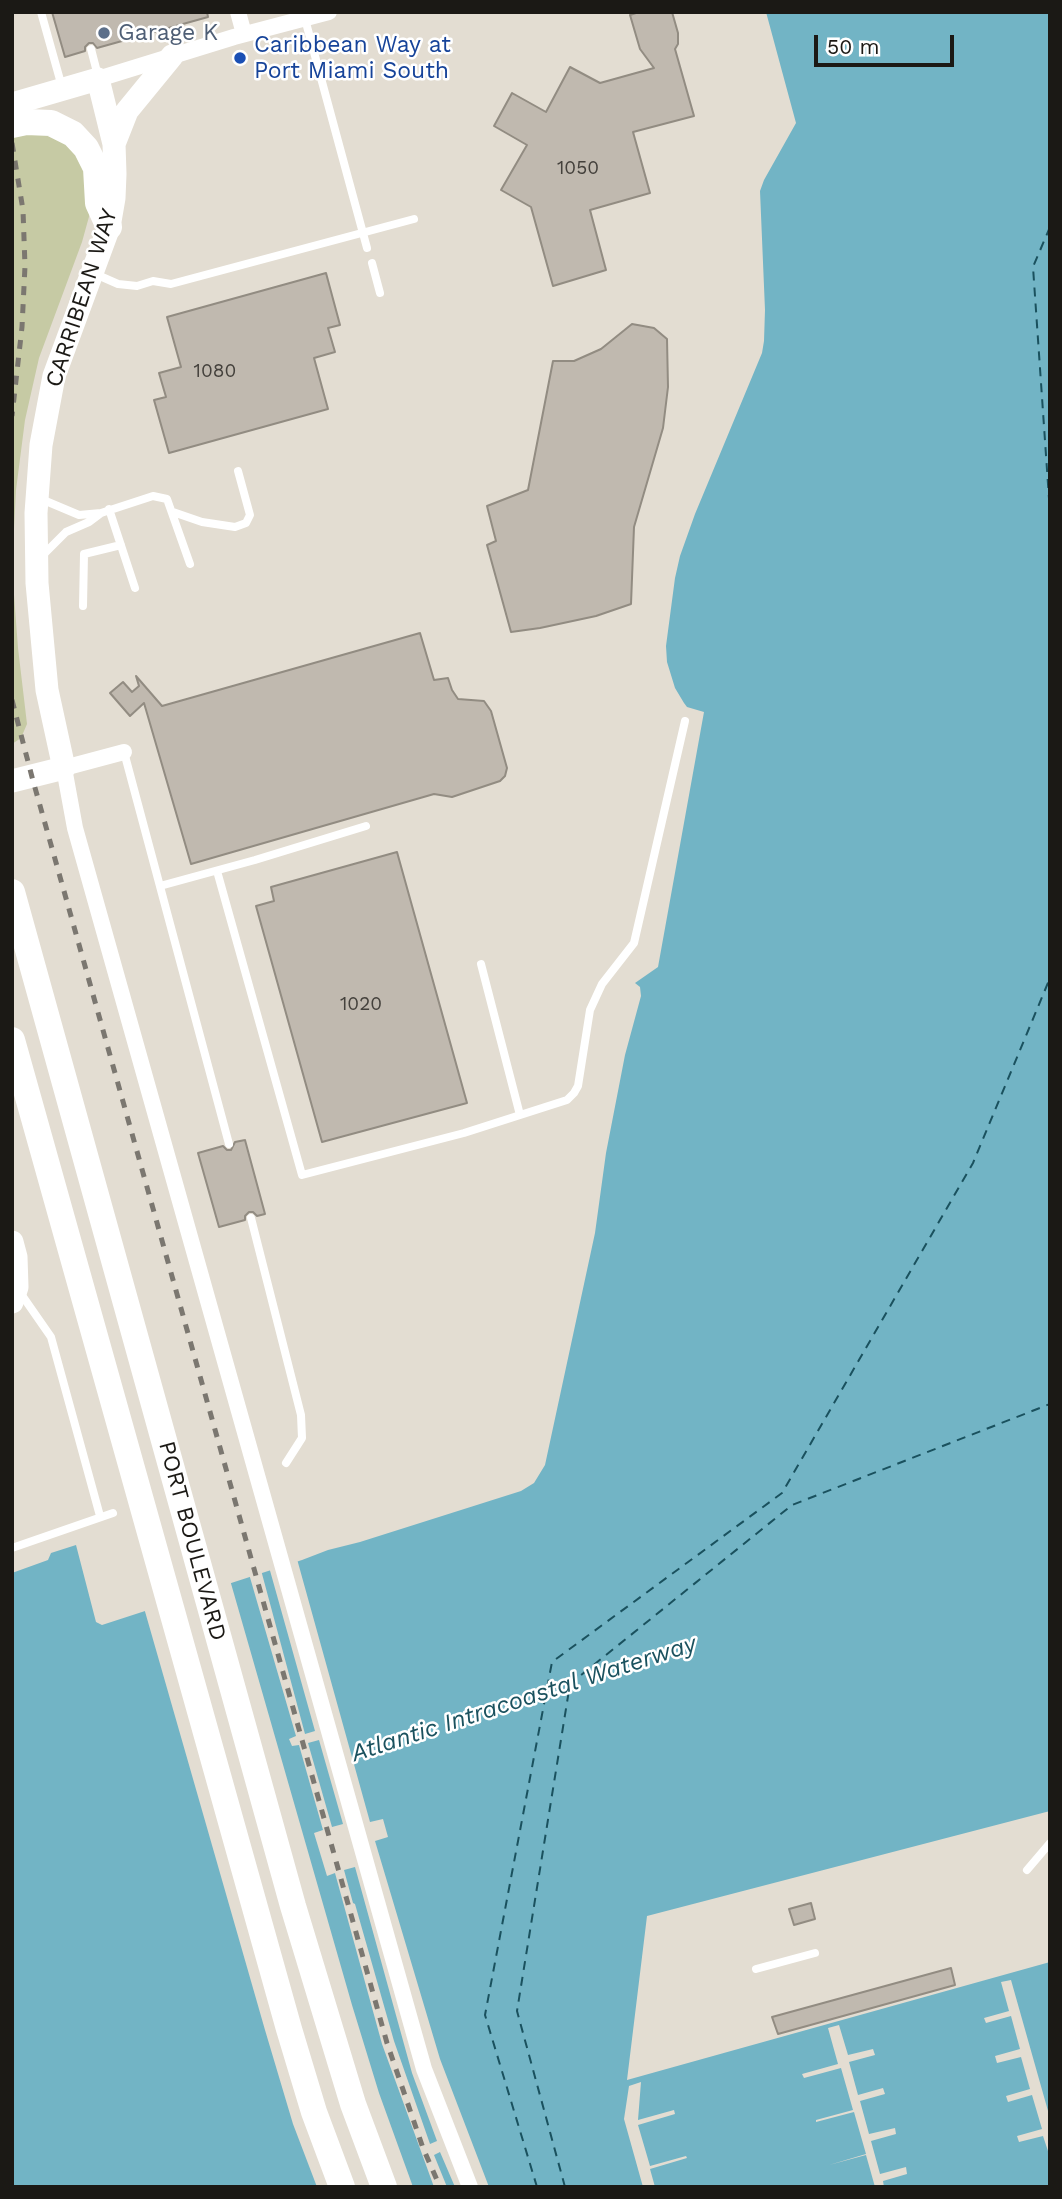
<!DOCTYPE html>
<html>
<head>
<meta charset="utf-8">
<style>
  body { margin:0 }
  #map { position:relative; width:1062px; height:2199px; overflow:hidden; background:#e3ddd2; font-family:"Work Sans",sans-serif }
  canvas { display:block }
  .frame { position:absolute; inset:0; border:14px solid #1b1915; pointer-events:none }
  .scale { position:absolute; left:814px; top:35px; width:140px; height:32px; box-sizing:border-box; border:4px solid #1b1915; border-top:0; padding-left:9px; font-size:21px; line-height:24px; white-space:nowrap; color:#1b1915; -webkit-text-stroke:5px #fff; paint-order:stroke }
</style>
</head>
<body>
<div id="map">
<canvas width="1062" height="2199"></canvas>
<div class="frame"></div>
<div class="scale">50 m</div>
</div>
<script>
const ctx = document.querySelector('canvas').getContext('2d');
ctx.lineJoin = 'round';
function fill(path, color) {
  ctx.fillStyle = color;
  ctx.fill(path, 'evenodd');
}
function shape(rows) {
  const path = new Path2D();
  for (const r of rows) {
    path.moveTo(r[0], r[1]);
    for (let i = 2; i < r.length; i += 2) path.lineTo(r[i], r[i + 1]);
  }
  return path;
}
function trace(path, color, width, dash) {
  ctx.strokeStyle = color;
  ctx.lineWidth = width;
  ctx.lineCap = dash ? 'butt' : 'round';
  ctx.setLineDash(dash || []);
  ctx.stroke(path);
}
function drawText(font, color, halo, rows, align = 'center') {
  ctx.font = font + ' "Work Sans",sans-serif';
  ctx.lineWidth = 5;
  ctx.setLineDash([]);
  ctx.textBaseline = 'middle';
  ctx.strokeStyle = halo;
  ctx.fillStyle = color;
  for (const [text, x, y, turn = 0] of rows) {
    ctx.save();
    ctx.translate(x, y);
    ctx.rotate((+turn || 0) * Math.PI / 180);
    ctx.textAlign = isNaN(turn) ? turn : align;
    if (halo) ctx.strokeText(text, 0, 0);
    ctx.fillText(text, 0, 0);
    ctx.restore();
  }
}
fill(shape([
  [45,127,86,160,90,213,82,242,39,358,25,420,16,490,12,568,18,648,27,724,21,738,12,744,12,133]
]), '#c6caa4');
fill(shape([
  [766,12,1050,12,1050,1811,647,1916,627,2080,1050,1962,1050,2187,12,2187,12,1573,48,1560,51,1553,76,1545,96,1622,102,1625,302,1560,328,1550,360,1542,521,1491,534,1483,545,1465,595,1233,606,1153,625,1055,641,996,640,987,635,983,658,967,704,712,687,707,684,703,675,688,667,662,666,646,675,578,680,556,695,514,762,353,764,341,765,310,760,191,764,180,796,123]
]), '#72b4c5');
fill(shape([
  [297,1559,370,1822,383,1819,388,1837,375,1841,440,2059,489,2187,455,2187,440,2152,434,2155,447,2187,434,2187,382,2044,335,1873,327,1876,314,1833,323,1830,299,1745,292,1746,289,1739,296,1736,249,1574,261,1570,305,1734,315,1731,269,1567],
  [319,1740,343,1824,332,1827,308,1743],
  [355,1867,412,2073,437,2141,430,2144,394,2041,355,1904,353,1903,344,1870],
  [230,1580,352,2005,379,2093,413,2187,317,2187,293,2124,265,2030,144,1608],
  [1011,1980,1050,2118,1050,2157,1043,2136,1019,2142,1017,2136,1042,2129,1032,2095,1008,2102,1006,2096,1030,2089,1021,2057,997,2063,995,2056,1020,2049,1011,2016,986,2023,984,2018,1009,2011,1001,1982],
  [839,2025,848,2055,873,2049,875,2055,849,2062,858,2095,883,2088,885,2094,860,2101,869,2134,895,2128,896,2134,871,2141,880,2174,906,2167,907,2174,883,2181,884,2187,875,2187,866,2155,829,2165,866,2154,854,2112,816,2122,816,2120,853,2110,841,2068,804,2078,802,2074,838,2064,828,2028],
  [641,2082,638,2120,674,2110,675,2114,638,2125,650,2166,686,2156,687,2158,650,2169,655,2187,643,2187,624,2119,629,2086]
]), '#e3ddd2');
trace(shape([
  [1050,227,1033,267,1050,513],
  [537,2187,485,2015,552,1662,782,1493,973,1163,1050,978],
  [565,2187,517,2011,570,1684,792,1505,1050,1404]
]), '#1a515e', 2, [9, 7]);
const building = shape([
  [52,12,207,12,208,17,97,48,93,43,89,43,85,47,85,51,65,57,52,12],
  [639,12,672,12,678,33,678,44,675,49,694,116,633,132,650,193,590,210,606,270,553,286,531,207,501,190,527,145,494,126,512,93,546,112,570,67,600,83,654,68,640,49,630,15,639,12],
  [326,273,340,325,328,328,335,352,314,358,328,409,169,453,154,400,166,397,159,373,181,367,167,317,326,273],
  [632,324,654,328,667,339,668,387,663,428,634,527,631,604,596,616,540,628,511,632,487,545,496,541,487,506,528,490,553,361,574,361,601,349,632,324],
  [420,633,434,680,448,678,452,690,458,699,484,701,491,711,507,768,505,776,500,781,452,797,434,794,191,864,144,703,130,716,110,693,123,682,132,692,139,686,136,676,162,706,420,633],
  [397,852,467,1103,322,1142,256,906,274,901,271,887,397,852],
  [245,1140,265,1214,257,1216,253,1212,249,1212,245,1216,245,1220,219,1227,198,1153,223,1146,227,1150,231,1150,235,1142,245,1140],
  [811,1903,815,1919,794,1925,789,1909,811,1903],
  [951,1968,955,1985,778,2034,772,2017,951,1968]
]);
fill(building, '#c0b9af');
trace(building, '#928c82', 2);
trace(shape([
  [41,12,62,87],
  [305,19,367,248],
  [91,49,98,76],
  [372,263,380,293],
  [93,273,118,284,137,286,153,281,171,284,414,219],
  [41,499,79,515,101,513],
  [109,509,135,588],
  [173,512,202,522,235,527,246,523,250,515,238,471],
  [41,557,66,532,89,522,101,513,153,496,167,499,190,564],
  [83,606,84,554,121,545],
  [124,752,229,1144],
  [217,871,302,1175,464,1133,567,1100,574,1093,578,1086,590,1010,602,984,634,943,685,721],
  [160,886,255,860,366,826],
  [481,964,520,1115],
  [251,1218,301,1415,302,1438,286,1463],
  [19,1291,51,1337,100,1516],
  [12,1548,113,1513],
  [1027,1870,1050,1843],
  [756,1969,815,1953]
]), '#fff', 8);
trace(shape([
  [238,12,244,34],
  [98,79,234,37,329,12],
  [124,752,64,768,75,828,424,2069,470,2187]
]), '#fff', 16);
trace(shape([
  [12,104,98,79,114,144,115,174,114,198,109,227,54,376,41,445,36,513,37,583,47,690,64,768,12,781],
  [114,144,127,111,172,56],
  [12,1242,16,1257,17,1287,12,1302]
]), '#fff', 23);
trace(shape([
  [12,125,26,122,51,123,73,134,86,148,96,168,98,203,109,227],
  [12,892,293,1906,353,2104,384,2187],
  [12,1040,289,2029,314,2112,342,2187]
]), '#fff', 26);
trace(shape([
  [12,143,23,210,25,266,22,327,12,416],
  [12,700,32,777,387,2043,423,2148,440,2187]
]), '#7b7770', 5, [9, 9]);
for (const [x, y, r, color] of [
  [104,33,7,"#5c6f8a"],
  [240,58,7,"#1a4fb4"]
]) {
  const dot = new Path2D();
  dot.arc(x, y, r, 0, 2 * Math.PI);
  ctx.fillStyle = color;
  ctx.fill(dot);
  trace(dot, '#fff', 2.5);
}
drawText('19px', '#44413c', null, [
  ["1050",578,168],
  ["1080",215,371],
  ["1020",361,1004]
]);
drawText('23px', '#4e5e75', '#fff', [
  ["Garage K",118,33]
], 'left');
drawText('23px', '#164399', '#fff', [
  ["Caribbean Way at",254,45],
  ["Port Miami South",254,71]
], 'left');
drawText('23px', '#1b1915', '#fff', [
  ["CARRIBEAN WAY",82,298,-72],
  ["PORT BOULEVARD",192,1541,75]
]);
drawText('italic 24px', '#1a515e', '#fff', [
  ["Atlantic Intracoastal Waterway",524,1699,-18]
]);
</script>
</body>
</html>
